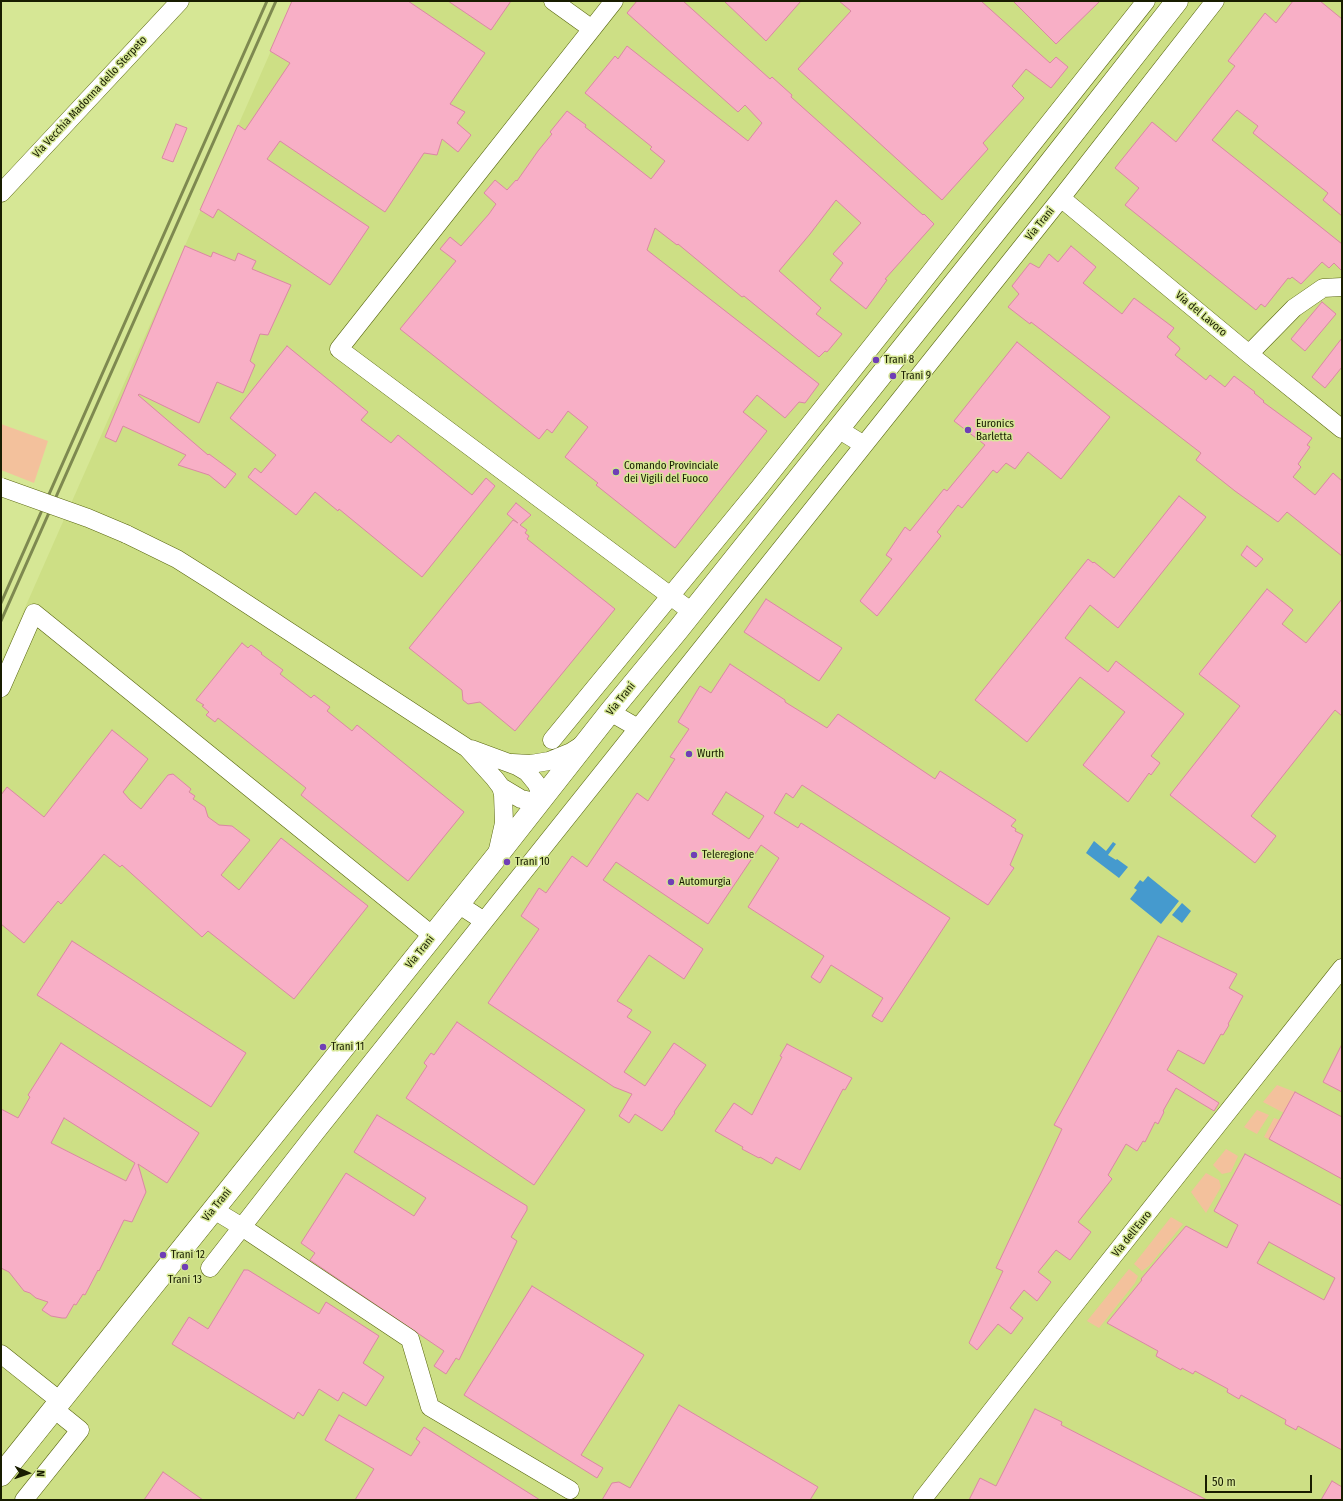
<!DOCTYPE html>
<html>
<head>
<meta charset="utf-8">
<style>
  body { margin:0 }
  #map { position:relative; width:1343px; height:1501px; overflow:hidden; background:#d6e795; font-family:"Fira Sans Condensed",sans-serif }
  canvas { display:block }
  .frame { position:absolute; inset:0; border:2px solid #181d00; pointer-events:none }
  .north { position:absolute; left:8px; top:1453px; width:40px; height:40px; -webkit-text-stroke:3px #d6e795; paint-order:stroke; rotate:92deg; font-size:11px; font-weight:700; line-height:16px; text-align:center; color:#181d00 }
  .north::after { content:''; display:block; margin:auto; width:14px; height:18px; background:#181d00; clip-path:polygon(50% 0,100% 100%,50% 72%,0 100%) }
  .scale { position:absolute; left:1205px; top:1475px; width:107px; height:18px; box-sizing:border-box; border:2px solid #181d00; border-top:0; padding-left:5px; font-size:12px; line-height:14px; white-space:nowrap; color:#181d00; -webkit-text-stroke:3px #d6e795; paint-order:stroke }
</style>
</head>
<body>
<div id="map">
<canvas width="1343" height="1501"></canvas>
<div class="frame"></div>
<div class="north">N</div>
<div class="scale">50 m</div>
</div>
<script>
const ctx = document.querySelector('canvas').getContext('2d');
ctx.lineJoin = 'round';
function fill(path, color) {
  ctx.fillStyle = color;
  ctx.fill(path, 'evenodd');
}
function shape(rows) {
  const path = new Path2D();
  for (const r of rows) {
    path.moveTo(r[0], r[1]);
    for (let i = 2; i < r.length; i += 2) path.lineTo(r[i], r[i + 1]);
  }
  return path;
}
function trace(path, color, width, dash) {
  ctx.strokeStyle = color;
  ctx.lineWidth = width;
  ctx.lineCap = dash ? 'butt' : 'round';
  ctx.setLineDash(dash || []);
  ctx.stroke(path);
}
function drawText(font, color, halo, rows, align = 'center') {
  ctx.font = font + ' "Fira Sans Condensed",sans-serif';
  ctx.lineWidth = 3;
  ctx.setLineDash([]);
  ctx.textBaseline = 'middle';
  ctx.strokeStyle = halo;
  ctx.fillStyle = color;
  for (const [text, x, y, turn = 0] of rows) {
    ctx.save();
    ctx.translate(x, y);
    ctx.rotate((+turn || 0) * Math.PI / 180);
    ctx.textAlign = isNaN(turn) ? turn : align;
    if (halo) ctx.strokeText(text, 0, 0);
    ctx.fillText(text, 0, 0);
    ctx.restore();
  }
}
fill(shape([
  [293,1,1342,1,1342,1500,1,1500,1,662]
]), '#cddf85');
fill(shape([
  [1,424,48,441,34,483,1,470],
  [1277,1085,1295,1092,1284,1113,1263,1102],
  [1257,1110,1269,1115,1257,1134,1244,1127],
  [1274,1118,1280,1120,1269,1139,1264,1137],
  [1226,1149,1238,1156,1231,1172,1222,1174,1213,1165],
  [1206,1173,1219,1180,1221,1187,1206,1213,1191,1192],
  [1171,1217,1183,1224,1149,1266,1142,1271,1134,1264],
  [1129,1269,1138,1276,1135,1283,1099,1328,1087,1321]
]), '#f3c19c');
fill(shape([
  [1094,841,1106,851,1113,842,1116,844,1108,855,1116,860,1117,859,1128,867,1119,878,1086,853],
  [1148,876,1179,901,1161,924,1130,899,1137,890,1134,888,1140,880,1143,882],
  [1182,903,1191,911,1182,923,1172,915]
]), '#459ace');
const building = shape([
  [292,1,408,1,485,53,450,104,465,112,457,123,471,135,458,152,442,139,437,155,424,153,385,212,280,141,267,159,369,227,330,285,218,209,213,218,200,210,238,125,245,130,290,63,270,51,292,1],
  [448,1,511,1,491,30,448,1],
  [637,1,683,1,770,79,772,77,792,95,791,97,923,215,924,214,934,224,885,279,887,280,866,309,830,280,843,263,833,254,861,223,836,200,810,234,779,271,821,308,816,314,842,334,827,352,825,351,819,357,744,296,742,297,678,244,677,245,655,228,647,250,819,384,805,403,799,402,785,418,757,395,743,412,767,431,675,548,596,485,598,483,565,457,588,427,568,411,552,433,547,429,539,439,400,329,456,261,440,249,450,237,461,246,489,214,496,204,484,193,495,180,507,190,516,180,517,181,538,151,552,134,550,132,567,111,586,125,585,127,651,179,665,161,650,149,652,147,585,93,615,56,618,59,627,46,748,141,762,123,745,105,738,112,627,13,637,1],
  [724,1,801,1,766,41,724,1],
  [839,1,981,1,1050,63,1056,57,1068,67,1051,88,1026,69,1012,86,1024,98,983,143,988,149,942,200,798,69,851,11,839,1],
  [1013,1,1100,1,1056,44,1013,1],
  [1293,1,1320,1,1342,19,1342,216,1323,200,1328,193,1253,133,1258,126,1237,110,1212,140,1342,244,1342,271,1334,263,1329,268,1322,262,1301,284,1292,277,1290,279,1288,278,1265,307,1261,304,1256,310,1125,205,1139,188,1115,168,1152,122,1176,142,1235,66,1228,61,1265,13,1276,23,1293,1],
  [176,124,187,128,173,162,162,158,176,124],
  [185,246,211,257,213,252,235,261,238,253,256,261,252,269,291,285,268,335,260,334,250,361,255,365,243,393,217,382,199,423,139,394,138,395,208,455,209,454,236,474,225,488,209,475,178,465,186,455,123,426,116,442,105,437,185,246],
  [1071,246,1096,267,1083,283,1122,314,1134,298,1174,328,1167,337,1179,347,1180,349,1175,355,1206,380,1210,375,1225,387,1234,376,1255,392,1254,393,1264,401,1263,402,1312,438,1307,445,1310,447,1298,464,1301,467,1293,477,1315,495,1333,473,1342,481,1342,556,1287,512,1278,522,1235,491,1196,460,1201,453,1031,322,1030,324,1008,307,1019,294,1012,286,1030,263,1039,268,1049,254,1058,262,1071,246],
  [1322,302,1336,314,1305,351,1291,339,1322,302],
  [1342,338,1342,367,1325,388,1312,377,1342,338],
  [1017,342,1110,417,1061,479,1028,452,1015,469,1006,463,997,473,993,470,962,508,958,505,937,532,941,536,877,616,860,601,892,559,886,555,905,527,910,531,944,489,947,491,985,445,954,421,1017,342],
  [287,346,368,412,361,420,391,443,398,435,472,495,486,478,495,486,422,577,339,509,338,511,315,492,296,515,248,477,255,468,261,473,276,455,230,418,287,346],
  [1179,496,1206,517,1118,628,1090,605,1065,638,1108,672,1116,661,1184,714,1151,756,1160,763,1151,775,1149,773,1128,802,1083,765,1125,712,1080,677,1027,742,975,700,1088,559,1093,563,1094,562,1114,578,1179,496],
  [516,503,531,515,520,525,527,530,525,533,529,536,527,539,615,609,515,731,480,702,468,704,463,700,462,690,409,648,513,520,518,523,507,514,516,503],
  [1247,546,1263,559,1256,567,1241,555,1247,546],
  [1267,589,1293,610,1282,624,1306,643,1342,599,1342,716,1335,710,1251,816,1276,836,1255,863,1170,795,1240,706,1199,674,1267,589],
  [766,599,842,648,819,681,744,632,766,599],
  [242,643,248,648,251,645,262,653,261,654,283,670,280,674,311,698,314,695,330,707,327,711,352,731,357,725,464,812,408,881,301,795,306,788,218,718,215,722,206,715,209,712,202,706,204,705,196,700,242,643],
  [730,664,785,700,785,702,827,728,838,714,935,779,940,771,1016,820,1011,826,1016,829,1015,831,1023,835,1010,865,1014,868,988,905,802,785,793,798,786,793,774,813,798,828,801,823,950,918,882,1022,872,1016,883,998,831,965,820,983,811,977,824,956,748,907,779,858,761,845,708,924,616,862,603,880,703,949,684,979,649,955,617,1001,632,1010,627,1017,651,1032,624,1072,645,1086,674,1043,706,1065,674,1112,675,1113,662,1131,635,1114,629,1123,619,1116,632,1094,614,1087,488,1003,539,929,521,916,539,888,546,893,572,856,587,867,637,793,648,801,675,759,670,757,689,729,678,722,700,686,711,693,730,664],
  [726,792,764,816,749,839,712,814,726,792],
  [112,730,148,759,123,792,130,800,141,809,168,775,173,774,191,789,189,792,195,796,193,799,205,807,208,817,219,825,232,826,250,840,221,875,239,890,281,838,368,906,294,999,208,931,202,937,122,865,120,867,104,854,61,904,58,901,24,943,1,924,1,795,7,787,44,817,112,730],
  [1158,936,1237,974,1229,988,1243,996,1228,1024,1229,1025,1223,1035,1221,1034,1204,1064,1178,1050,1167,1070,1219,1103,1214,1111,1176,1088,1163,1111,1164,1112,1158,1124,1155,1122,1145,1142,1143,1141,1137,1151,1126,1144,1108,1175,1112,1179,1078,1222,1091,1232,1070,1260,1056,1250,1038,1272,1051,1282,1037,1301,1024,1290,1010,1308,1023,1318,1011,1334,998,1324,977,1350,969,1343,1003,1271,996,1268,1062,1129,1054,1125,1158,936],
  [72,941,246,1053,211,1107,37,995,72,941],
  [457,1022,585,1110,534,1185,406,1098,427,1066,424,1063,431,1053,434,1055,457,1022],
  [61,1043,199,1133,167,1183,138,1164,146,1192,132,1222,124,1220,99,1271,98,1270,85,1295,83,1294,76,1305,74,1304,66,1318,62,1318,51,1316,42,1310,48,1302,36,1298,30,1293,24,1291,9,1272,1,1268,1,1109,18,1118,30,1097,28,1095,61,1043],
  [64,1118,135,1163,126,1181,51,1143,64,1118],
  [787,1044,852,1078,845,1090,843,1089,800,1170,776,1157,772,1164,760,1157,759,1158,742,1149,743,1147,715,1131,734,1103,752,1115,782,1057,780,1056,787,1044],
  [1342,1044,1342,1092,1323,1082,1342,1044],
  [1295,1092,1342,1117,1342,1179,1269,1139,1295,1092],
  [377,1115,527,1206,527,1210,511,1237,517,1241,459,1360,456,1358,446,1374,434,1366,444,1351,310,1260,315,1253,301,1243,346,1173,414,1216,426,1198,354,1152,377,1115],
  [1245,1154,1342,1206,1342,1450,1298,1426,1296,1430,1285,1424,1286,1420,1241,1395,1239,1399,1227,1392,1228,1389,1195,1371,1193,1374,1182,1368,1181,1370,1156,1356,1158,1351,1107,1323,1142,1280,1141,1279,1186,1226,1227,1248,1238,1225,1214,1211,1245,1154],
  [1269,1242,1335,1278,1324,1300,1257,1263,1269,1242],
  [244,1270,248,1270,319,1314,326,1302,379,1336,363,1363,384,1377,366,1406,343,1392,338,1401,319,1389,303,1416,298,1412,294,1419,172,1344,189,1317,208,1329,244,1270],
  [532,1286,644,1355,581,1455,603,1468,597,1478,464,1395,532,1286],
  [679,1405,818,1487,810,1500,602,1500,612,1483,619,1482,630,1488,679,1405],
  [1035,1409,1062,1422,1061,1425,1207,1500,969,1500,980,1478,996,1486,1035,1409],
  [339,1415,411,1456,420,1442,416,1439,424,1427,540,1500,355,1500,374,1469,325,1440,339,1415],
  [163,1472,203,1500,144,1500,163,1472],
  [1332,1481,1342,1487,1342,1500,1321,1500,1332,1481]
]);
fill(building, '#f8afc6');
trace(building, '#db88a4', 1);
const minor = shape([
  [553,1,592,29],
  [614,1,339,349,692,612],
  [1,193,180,1],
  [1061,198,1249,354,1342,429],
  [1249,354,1294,308,1323,288,1342,287],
  [838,429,864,445],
  [126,534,177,559,215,583,467,748,495,779,501,787,503,794,504,823,497,854],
  [1,688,34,613,433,936],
  [610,712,638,728],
  [552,740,759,488,1146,1],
  [471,749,517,766,527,772,536,783,541,793,541,800,531,801,521,799,501,787],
  [512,763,531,764,549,761,571,752,582,745],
  [458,904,484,921],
  [214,1210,242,1227,410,1339,430,1407,570,1490],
  [210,1268,316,1132,1061,198,1215,1],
  [1,1354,60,1401],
  [24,1500,80,1430,54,1409],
  [922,1500,1068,1313,1342,968]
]);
const major = shape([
  [1,1475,496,857,610,712,677,631,1028,191,1177,1]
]);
trace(minor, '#59660f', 19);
trace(major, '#59660f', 23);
trace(minor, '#fff', 18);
trace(major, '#fff', 22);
trace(shape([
  [1,603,267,1],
  [1,621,276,1]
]), '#7e8950', 3);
const minorBridge = shape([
  [1,487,88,518,126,534]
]);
trace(minorBridge, '#59660f', 19, []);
trace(minorBridge, '#fff', 18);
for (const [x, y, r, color] of [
  [876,360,4,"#703eb6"],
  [893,376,4,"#703eb6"],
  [968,430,4,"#703eb6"],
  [616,472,4,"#703eb6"],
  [689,754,4,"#703eb6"],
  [694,855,4,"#703eb6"],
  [507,862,4,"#703eb6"],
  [671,882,4,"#703eb6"],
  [323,1047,4,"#703eb6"],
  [163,1255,4,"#703eb6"],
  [185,1267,4,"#703eb6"]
]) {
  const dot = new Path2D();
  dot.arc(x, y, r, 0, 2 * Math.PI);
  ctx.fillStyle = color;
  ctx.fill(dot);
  trace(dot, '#d6e795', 1.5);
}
drawText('11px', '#181d00', '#d6e795', [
  ["Via Vecchia Madonna dello Sterpeto",90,97,-47],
  ["Via Trani",1040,224,-51],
  ["Via del Lavoro",1201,314,40],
  ["Via Trani",621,699,-51],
  ["Via Trani",420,952,-51],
  ["Via Trani",217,1205,-51],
  ["Via dell'Euro",1132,1234,-51]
]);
drawText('11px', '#181d00', '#d6e795', [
  ["Trani 8",884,360],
  ["Trani 9",901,376],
  ["Euronics",976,424],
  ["Barletta",976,437],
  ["Comando Provinciale",624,466],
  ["dei Vigili del Fuoco",624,479],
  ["Wurth",697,754],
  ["Teleregione",702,855],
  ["Trani 10",515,862],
  ["Automurgia",679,882],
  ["Trani 11",331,1047],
  ["Trani 12",171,1255],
  ["Trani 13",185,1280,"center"]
], 'left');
</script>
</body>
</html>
